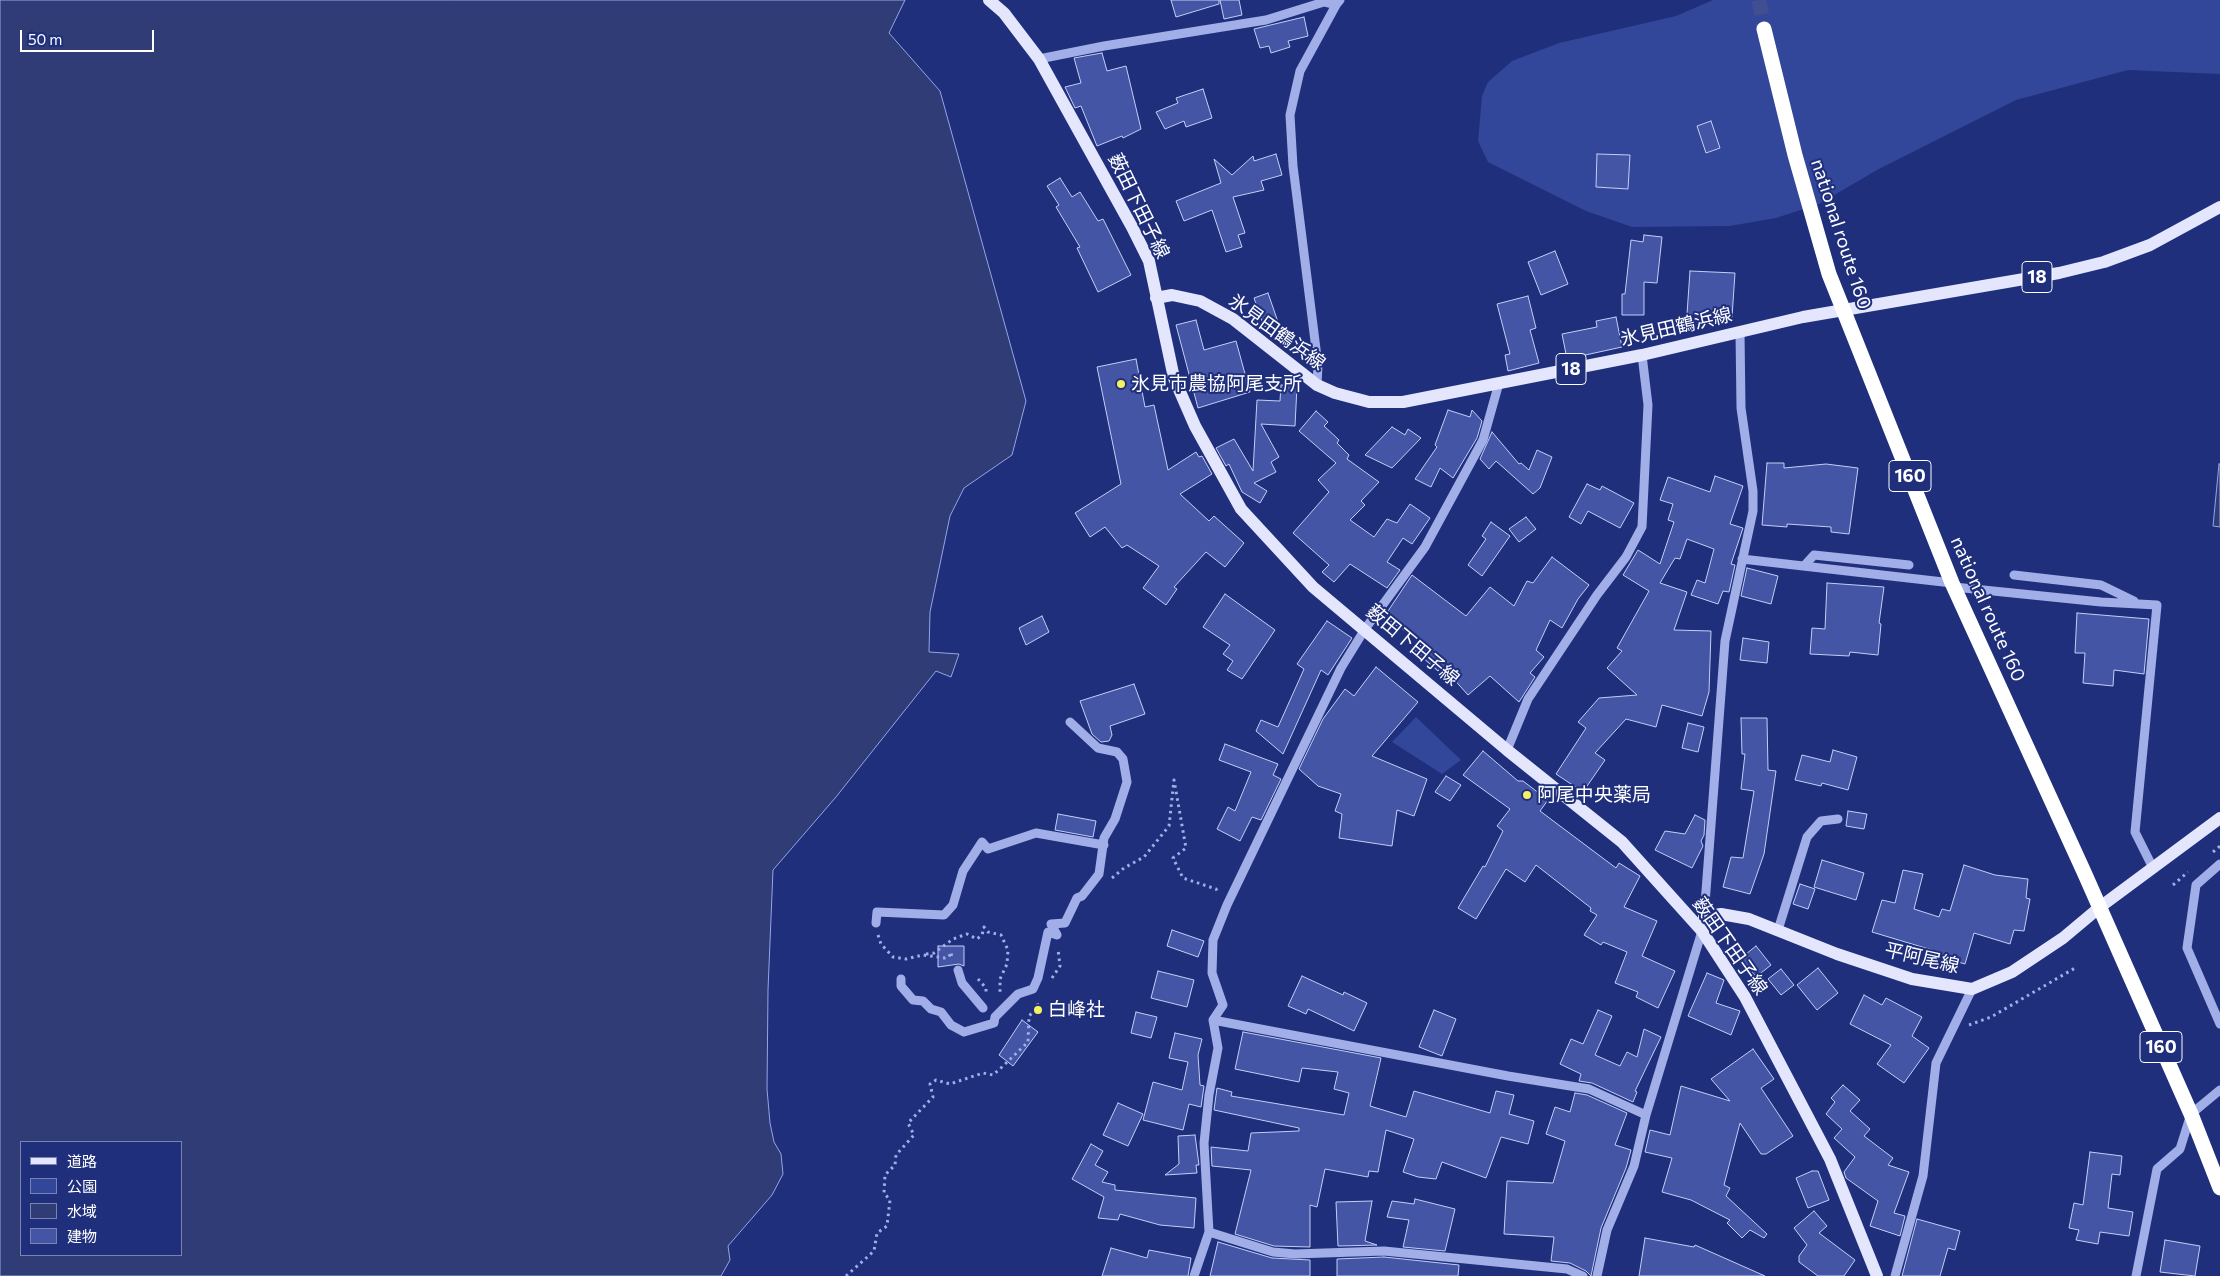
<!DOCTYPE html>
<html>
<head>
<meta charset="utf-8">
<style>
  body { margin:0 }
  #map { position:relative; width:2220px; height:1276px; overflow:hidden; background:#1f2f7c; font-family:Commissioner,"Noto Sans JP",sans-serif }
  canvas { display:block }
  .legend { position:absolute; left:20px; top:1141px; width:162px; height:115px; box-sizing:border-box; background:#1f2f7c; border:1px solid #7982b0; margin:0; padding:6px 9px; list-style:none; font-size:15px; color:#fff }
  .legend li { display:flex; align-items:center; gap:10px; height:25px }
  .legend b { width:25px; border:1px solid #7982b0 }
  .scale { position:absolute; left:20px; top:30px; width:134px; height:22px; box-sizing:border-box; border:2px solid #fff; border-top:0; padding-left:6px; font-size:15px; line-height:18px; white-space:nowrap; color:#fff; -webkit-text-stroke:4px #1f2f7c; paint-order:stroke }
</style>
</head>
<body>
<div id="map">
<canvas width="2220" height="1276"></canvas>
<ul class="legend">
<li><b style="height:6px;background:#e3e6fd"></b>道路</li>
<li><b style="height:14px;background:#32469a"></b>公園</li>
<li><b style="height:14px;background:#303c76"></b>水域</li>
<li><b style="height:14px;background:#4355a4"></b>建物</li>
</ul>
<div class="scale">50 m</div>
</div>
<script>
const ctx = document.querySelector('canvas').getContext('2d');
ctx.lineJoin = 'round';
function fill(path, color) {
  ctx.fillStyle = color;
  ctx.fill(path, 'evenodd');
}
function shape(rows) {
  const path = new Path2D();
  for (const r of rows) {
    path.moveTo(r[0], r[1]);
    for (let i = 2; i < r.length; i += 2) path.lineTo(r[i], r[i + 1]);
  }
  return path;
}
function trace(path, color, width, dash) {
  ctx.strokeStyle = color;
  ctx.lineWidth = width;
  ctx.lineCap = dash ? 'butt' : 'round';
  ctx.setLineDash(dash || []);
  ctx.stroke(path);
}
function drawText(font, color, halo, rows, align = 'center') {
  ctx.font = font + ' Commissioner,"Noto Sans JP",sans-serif';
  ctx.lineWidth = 4;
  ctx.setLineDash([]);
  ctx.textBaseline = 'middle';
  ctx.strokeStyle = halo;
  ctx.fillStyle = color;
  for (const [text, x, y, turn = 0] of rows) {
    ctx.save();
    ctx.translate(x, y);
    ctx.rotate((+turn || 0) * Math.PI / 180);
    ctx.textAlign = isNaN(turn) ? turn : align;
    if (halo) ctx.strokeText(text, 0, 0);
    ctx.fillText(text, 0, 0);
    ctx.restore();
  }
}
fill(shape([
  [1713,0,2220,0,2220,74,2128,70,2016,100,1877,170,1819,204,1776,218,1730,226,1632,227,1586,211,1488,162,1478,141,1482,96,1488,82,1512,61,1559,43,1676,16],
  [1416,717,1461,760,1442,774,1392,742]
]), '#32469a');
const water = shape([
  [0,0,905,0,889,33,940,91,1026,401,1012,455,964,488,950,516,930,612,929,652,959,654,951,677,936,671,836,797,773,870,768,990,767,1089,770,1123,774,1142,781,1154,783,1174,772,1195,728,1246,730,1260,721,1276,0,1276,0,0],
  [181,1142,181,1255,21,1255,21,1142,181,1142],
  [2219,464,2220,464,2220,527,2213,526,2219,464]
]);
fill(water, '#303c76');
trace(water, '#95a5e8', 1);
const building = shape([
  [1171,0,1219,0,1219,4,1176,17,1171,0],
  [1220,0,1239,0,1242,15,1224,19,1220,0],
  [1304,17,1308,36,1288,41,1290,47,1271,53,1269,46,1260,48,1254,29,1304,17],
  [1102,53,1107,71,1126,66,1141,129,1123,138,1122,136,1097,146,1081,106,1075,108,1065,87,1081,83,1074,58,1102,53],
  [1203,89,1212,118,1186,127,1184,121,1165,129,1156,112,1178,103,1176,98,1203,89],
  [1711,121,1720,148,1706,153,1697,126,1711,121],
  [1276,154,1282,175,1261,181,1264,190,1233,197,1245,233,1238,235,1242,247,1226,252,1212,210,1184,221,1176,201,1221,183,1214,159,1232,175,1253,156,1254,161,1276,154],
  [1597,154,1630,155,1628,189,1596,187,1597,154],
  [1060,178,1072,197,1080,192,1098,221,1103,219,1131,275,1098,292,1077,248,1080,247,1056,207,1059,205,1047,186,1060,178],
  [1644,235,1662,237,1657,283,1644,282,1644,315,1622,315,1622,294,1625,294,1631,240,1643,242,1644,235],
  [1555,251,1568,284,1541,295,1528,262,1555,251],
  [1690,271,1735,273,1732,317,1687,314,1690,271],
  [1268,293,1278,322,1264,327,1254,298,1268,293],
  [1528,296,1536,328,1530,330,1539,363,1508,371,1505,355,1510,354,1497,304,1528,296],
  [1616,317,1622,347,1567,359,1562,334,1597,327,1596,321,1616,317],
  [1196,320,1204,350,1236,341,1250,392,1198,408,1176,325,1196,320],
  [1136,359,1145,407,1154,405,1168,470,1196,452,1199,457,1202,456,1212,474,1180,494,1209,521,1214,516,1244,543,1225,567,1206,552,1174,587,1177,589,1166,605,1143,588,1159,566,1127,545,1122,548,1105,527,1090,537,1075,513,1121,484,1097,367,1136,359],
  [1281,385,1297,386,1295,426,1261,424,1279,457,1271,462,1276,472,1254,483,1267,491,1260,503,1242,492,1229,464,1226,466,1216,448,1234,439,1253,471,1257,400,1280,401,1281,385],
  [1448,410,1470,417,1472,410,1482,421,1477,438,1453,478,1440,468,1431,487,1415,479,1437,447,1435,445,1448,410],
  [1316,411,1328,422,1324,426,1339,440,1337,443,1349,455,1347,459,1379,482,1361,501,1365,505,1350,520,1374,537,1387,519,1397,523,1410,504,1430,518,1412,544,1403,538,1387,562,1400,570,1387,588,1350,564,1334,582,1322,572,1329,565,1293,533,1329,492,1318,480,1336,463,1299,431,1316,411],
  [1392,427,1405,435,1408,429,1421,438,1392,468,1365,455,1392,427],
  [1492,432,1519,464,1521,463,1529,470,1537,450,1552,457,1540,488,1533,494,1496,461,1489,469,1480,459,1492,432],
  [1767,463,1784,463,1784,468,1826,464,1858,468,1849,534,1831,532,1831,527,1787,524,1787,527,1762,525,1767,463],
  [1715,476,1743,486,1730,524,1743,528,1731,564,1735,565,1729,592,1723,591,1718,604,1691,595,1697,580,1705,583,1714,549,1687,539,1680,559,1675,558,1660,583,1687,592,1674,630,1711,631,1709,692,1702,716,1662,705,1656,727,1626,719,1595,753,1605,760,1583,792,1556,774,1586,728,1578,722,1599,698,1637,695,1607,668,1622,651,1617,648,1649,591,1623,575,1638,550,1660,564,1674,522,1668,520,1673,504,1660,500,1668,477,1710,492,1715,476],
  [1587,484,1600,490,1602,486,1634,503,1620,528,1588,511,1581,524,1569,517,1587,484],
  [1526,517,1536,529,1519,542,1509,529,1526,517],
  [1491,522,1510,536,1482,576,1468,565,1486,539,1482,536,1491,522],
  [1552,557,1589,585,1578,599,1562,628,1550,620,1536,650,1544,657,1530,673,1535,677,1519,702,1490,676,1468,695,1442,666,1438,671,1415,651,1423,643,1384,617,1412,575,1466,616,1490,587,1514,606,1527,581,1533,583,1552,557],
  [1747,568,1778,576,1771,604,1741,596,1747,568],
  [1827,583,1884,587,1879,623,1881,624,1878,655,1850,652,1849,656,1810,654,1812,628,1825,629,1827,583],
  [1225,594,1275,630,1242,679,1227,670,1233,661,1223,654,1230,645,1203,627,1225,594],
  [2077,613,2149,619,2144,674,2114,670,2113,686,2083,683,2085,653,2075,653,2077,613],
  [1042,616,1049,632,1026,645,1019,628,1042,616],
  [1327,621,1352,638,1328,675,1321,670,1283,754,1256,731,1261,720,1278,727,1304,669,1297,664,1327,621],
  [1743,638,1769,642,1767,663,1740,660,1743,638],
  [1376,667,1418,702,1372,756,1427,779,1414,816,1397,810,1392,846,1339,838,1342,814,1335,811,1341,794,1318,786,1299,769,1323,719,1345,689,1354,696,1376,667],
  [1134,684,1145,714,1110,726,1112,735,1109,741,1101,742,1092,734,1080,701,1134,684],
  [1741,718,1767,718,1768,770,1776,771,1764,854,1750,894,1723,887,1731,857,1743,858,1754,791,1741,789,1745,754,1742,754,1741,718],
  [1688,723,1704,727,1698,752,1682,748,1688,723],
  [1225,744,1278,764,1273,775,1281,779,1261,820,1252,817,1240,841,1217,829,1228,807,1235,811,1251,772,1219,760,1225,744],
  [1833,750,1857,757,1848,790,1822,783,1821,786,1795,780,1802,755,1830,762,1833,750],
  [1483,751,1518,781,1523,781,1548,800,1540,811,1616,868,1619,863,1640,876,1624,907,1657,921,1642,956,1675,971,1658,1008,1636,997,1638,992,1615,983,1627,952,1603,942,1601,945,1584,935,1597,915,1590,911,1591,908,1536,865,1525,882,1506,869,1476,919,1458,908,1483,866,1485,867,1503,831,1497,826,1510,809,1463,775,1483,751],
  [1446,776,1461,785,1450,801,1435,792,1446,776],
  [1848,811,1867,814,1864,829,1846,826,1848,811],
  [1058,814,1096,821,1093,837,1055,830,1058,814],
  [1695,815,1705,820,1704,835,1701,841,1703,846,1692,868,1655,850,1665,831,1685,834,1695,815],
  [1822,860,1864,873,1856,900,1814,887,1822,860],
  [1964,865,1995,875,2028,879,2026,898,2030,899,2024,931,2014,930,2010,944,1974,933,1965,964,1931,954,1932,950,1872,932,1882,900,1895,903,1903,870,1923,874,1914,909,1939,917,1942,909,1950,911,1964,865],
  [1800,884,1815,889,1808,909,1793,904,1800,884],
  [1172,930,1204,941,1198,957,1167,946,1172,930],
  [938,946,964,946,964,966,959,964,938,967,938,946],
  [1756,946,1771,965,1756,977,1741,958,1756,946],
  [1818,968,1838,993,1817,1010,1797,985,1818,968],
  [1781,969,1794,985,1781,995,1768,979,1781,969],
  [1158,971,1194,980,1187,1007,1151,998,1158,971],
  [1707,973,1724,980,1716,1003,1740,1011,1731,1035,1688,1016,1707,973],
  [1302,976,1343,995,1344,992,1367,1003,1354,1031,1308,1009,1306,1014,1288,1006,1302,976],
  [1864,995,1882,1005,1886,998,1922,1017,1912,1036,1929,1048,1904,1083,1877,1064,1891,1045,1850,1024,1864,995],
  [1434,1010,1456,1019,1442,1056,1419,1047,1434,1010],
  [1598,1010,1612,1016,1595,1055,1620,1066,1627,1052,1637,1057,1644,1029,1661,1037,1635,1091,1637,1092,1633,1102,1592,1083,1579,1081,1581,1074,1560,1064,1571,1039,1583,1044,1598,1010],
  [1136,1012,1157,1017,1151,1038,1131,1033,1136,1012],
  [1022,1020,1038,1032,1013,1066,999,1055,1022,1020],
  [1243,1032,1381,1058,1370,1106,1406,1117,1414,1091,1490,1113,1496,1091,1514,1095,1509,1114,1534,1121,1528,1144,1501,1137,1486,1178,1442,1162,1436,1179,1418,1177,1403,1172,1414,1139,1386,1130,1378,1172,1369,1171,1368,1177,1325,1169,1317,1207,1310,1205,1310,1247,1274,1246,1235,1234,1251,1170,1212,1166,1211,1147,1248,1151,1251,1133,1299,1131,1299,1128,1214,1110,1217,1088,1232,1092,1231,1096,1344,1115,1349,1093,1334,1089,1338,1072,1302,1068,1299,1082,1235,1069,1243,1032],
  [1175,1033,1202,1039,1198,1055,1200,1085,1204,1086,1201,1107,1189,1104,1183,1130,1143,1120,1153,1082,1182,1090,1188,1062,1169,1058,1175,1033],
  [1753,1049,1774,1079,1761,1088,1793,1136,1766,1154,1761,1154,1740,1123,1724,1185,1730,1188,1726,1196,1767,1234,1764,1238,1750,1230,1742,1238,1727,1223,1730,1220,1691,1200,1662,1192,1672,1158,1645,1152,1650,1130,1670,1135,1681,1086,1730,1101,1711,1079,1753,1049],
  [1843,1085,1860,1100,1850,1111,1870,1129,1864,1136,1893,1158,1888,1165,1909,1172,1894,1213,1905,1216,1900,1236,1870,1226,1878,1201,1846,1178,1844,1172,1855,1157,1834,1138,1842,1129,1826,1114,1835,1102,1831,1098,1843,1085],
  [1575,1093,1587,1095,1627,1113,1615,1145,1631,1150,1626,1168,1601,1228,1591,1276,1586,1271,1570,1263,1551,1261,1554,1237,1504,1234,1507,1181,1553,1183,1565,1141,1546,1134,1555,1107,1570,1112,1575,1093],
  [1118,1103,1143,1114,1128,1146,1103,1135,1118,1103],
  [1195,1135,1199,1165,1196,1165,1197,1173,1165,1175,1179,1164,1178,1136,1195,1135],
  [1091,1144,1103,1151,1095,1165,1108,1172,1102,1182,1115,1185,1115,1190,1196,1198,1194,1228,1160,1225,1120,1214,1118,1220,1098,1218,1104,1197,1072,1179,1091,1144],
  [2090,1152,2122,1156,2120,1175,2112,1174,2108,1208,2133,1212,2129,1236,2100,1232,2098,1244,2076,1240,2079,1230,2069,1228,2074,1203,2083,1205,2090,1152],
  [1812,1171,1818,1171,1829,1200,1808,1208,1796,1178,1812,1171],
  [1415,1199,1455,1209,1445,1251,1403,1247,1409,1220,1387,1217,1392,1201,1414,1204,1415,1199],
  [1372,1201,1365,1241,1377,1245,1338,1246,1336,1202,1372,1201],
  [1814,1211,1827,1226,1819,1233,1855,1260,1844,1276,1818,1276,1799,1262,1799,1256,1807,1245,1794,1228,1814,1211],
  [1917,1219,1960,1231,1955,1250,1948,1248,1940,1276,1902,1276,1917,1219],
  [1645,1238,1694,1247,1695,1245,1765,1276,1639,1276,1645,1238],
  [2165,1240,2200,1246,2195,1276,2160,1272,2165,1240],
  [1218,1242,1272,1258,1310,1260,1310,1276,1210,1276,1218,1242],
  [1111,1248,1147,1258,1149,1250,1191,1258,1188,1276,1102,1276,1111,1248],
  [1384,1257,1459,1265,1458,1276,1337,1276,1337,1259,1384,1257]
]);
fill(building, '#4355a4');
trace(building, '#c5cef5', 1);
trace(shape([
  [1759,0,1764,29]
]), '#414e90', 15, [15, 8]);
trace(shape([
  [2213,852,2220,846],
  [1112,878,1124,868,1144,857,1169,826,1174,780,1186,848,1173,858,1183,878,1216,889,1219,894],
  [2173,885,2188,872],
  [878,935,881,944,893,957,906,959,923,955,945,958,949,957,951,952,952,959],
  [926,954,934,953,953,939,967,934,977,939,982,935,984,927,988,932,1001,935,1008,950,1007,964,1000,979,1000,993],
  [1052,978,1060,966,1058,949],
  [978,979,986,988,986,992],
  [1969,1025,1991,1017,2075,968],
  [846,1276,874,1251,877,1233,887,1226,890,1200,884,1193,885,1175,895,1165,896,1155,914,1135,908,1123,933,1097,930,1084,936,1080,950,1084,983,1073,993,1075,1002,1067,1028,1042,1029,1016,1038,1007,1037,1000]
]), '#a1aee7', 3, [2.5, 4]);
trace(shape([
  [1039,59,1104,46,1266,20,1324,2,1336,5,1340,0],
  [1317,385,1318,365,1293,166,1290,115,1300,71,1336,5],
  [1742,559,1952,583],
  [1804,566,1814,555,1909,565],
  [2014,575,2101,585,2134,601],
  [1954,587,2101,602,2157,605,2135,832,2153,868],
  [1507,750,1528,699,1597,595,1626,557,1642,527,1648,405,1642,355],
  [2220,864,2196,885,2187,948,2220,1024],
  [1704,917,1725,641,1753,511,1753,491,1741,408,1740,332],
  [876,923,877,912,944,915,953,905,963,871,982,842,988,849,1036,833,1104,845],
  [1778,930,1807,837,1821,821,1838,819],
  [958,970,962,983,983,1008],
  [901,979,901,986,913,1000,923,1001,931,1009,941,1012,951,1025,964,1032,994,1023,995,1017,1018,994,1033,989,1038,978,1048,932,1057,935,1051,924,1065,923,1077,898,1082,896,1099,874,1104,838,1115,819,1127,782,1123,759,1117,752,1098,748,1070,722],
  [1213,1020,1508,1076,1589,1089,1646,1115],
  [1209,1232,1273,1252,1295,1254,1384,1251,1567,1269,1583,1276],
  [1194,1276,1209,1232,1204,1143,1209,1095,1218,1048,1213,1020,1223,1005,1212,973,1213,940,1227,905,1341,668,1365,629,1425,547,1483,440,1499,383],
  [1597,1276,1607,1230,1634,1166,1646,1115,1702,931],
  [1895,1276,1923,1176,1936,1063,1972,989],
  [2136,1276,2157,1169,2180,1149,2191,1114,2220,1090]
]), '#a1aee7', 9);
trace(shape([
  [989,0,1004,13,1039,59,1132,227,1149,261,1174,378,1195,426,1241,509,1313,587,1507,750,1622,842,1702,931,1745,997,1830,1159,1877,1276],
  [1156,298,1172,295,1200,301,1233,319,1317,385,1335,393,1369,402,1403,402,1642,355,1803,317,2059,273,2104,262,2150,245,2220,207],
  [1702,931,1704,917,1721,914,1749,919,1837,954,1912,979,1972,989,2012,972,2063,938,2100,907,2220,818]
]), '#e3e6fd', 12);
trace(shape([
  [1764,29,1795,155,1829,274,1843,309,1952,583,2084,872,2191,1114,2220,1188]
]), '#fff', 15);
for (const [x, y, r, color] of [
  [1121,384,5,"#f5f161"],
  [1527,795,5,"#f5f161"],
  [1038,1010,5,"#f5f161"]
]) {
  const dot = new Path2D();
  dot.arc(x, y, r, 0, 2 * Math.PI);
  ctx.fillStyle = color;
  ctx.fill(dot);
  trace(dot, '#1f2f7c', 2);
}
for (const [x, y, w] of [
  [2037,277,30],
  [1571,369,30],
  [1910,476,42],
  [2161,1047,42]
]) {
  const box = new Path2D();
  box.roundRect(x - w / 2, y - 15.5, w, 31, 4);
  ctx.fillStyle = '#1f2f7c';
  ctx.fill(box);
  trace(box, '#fff', 1);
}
drawText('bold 18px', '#fff', null, [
  ["18",2037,277],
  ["18",1571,369],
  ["160",1910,476],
  ["160",2161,1047]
]);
drawText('19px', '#fff', '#1f2f7c', [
  ["薮田下田子線",1139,206,64],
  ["national route 160",1841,234,72],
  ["氷見田鶴浜線",1676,327,-13],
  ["氷見田鶴浜線",1277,332,36],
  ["national route 160",1988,609,66],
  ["薮田下田子線",1413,645,40],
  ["薮田下田子線",1730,946,55],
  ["平阿尾線",1922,958,13]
]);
drawText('19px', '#fff', '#1f2f7c', [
  ["氷見市農協阿尾支所",1131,384],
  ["阿尾中央薬局",1537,795],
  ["白峰社",1048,1010]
], 'left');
</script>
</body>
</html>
